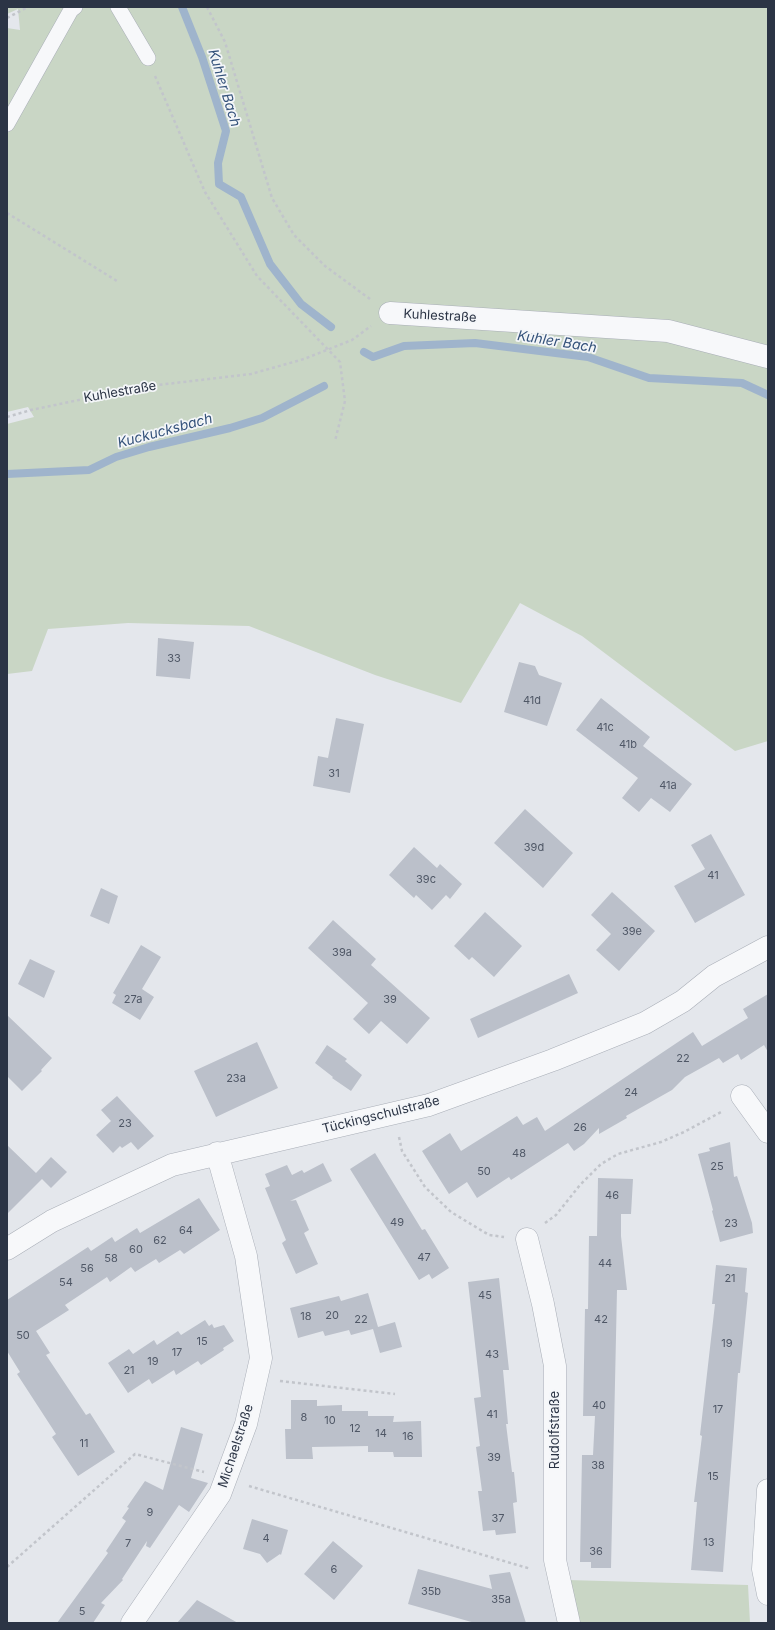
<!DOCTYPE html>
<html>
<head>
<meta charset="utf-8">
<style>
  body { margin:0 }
  #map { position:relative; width:775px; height:1630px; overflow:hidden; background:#e4e7ec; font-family:Inter,sans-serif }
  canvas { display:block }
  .frame { position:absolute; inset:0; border:8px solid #2b3445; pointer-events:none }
</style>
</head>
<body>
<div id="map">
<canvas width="775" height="1630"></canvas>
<div class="frame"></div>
</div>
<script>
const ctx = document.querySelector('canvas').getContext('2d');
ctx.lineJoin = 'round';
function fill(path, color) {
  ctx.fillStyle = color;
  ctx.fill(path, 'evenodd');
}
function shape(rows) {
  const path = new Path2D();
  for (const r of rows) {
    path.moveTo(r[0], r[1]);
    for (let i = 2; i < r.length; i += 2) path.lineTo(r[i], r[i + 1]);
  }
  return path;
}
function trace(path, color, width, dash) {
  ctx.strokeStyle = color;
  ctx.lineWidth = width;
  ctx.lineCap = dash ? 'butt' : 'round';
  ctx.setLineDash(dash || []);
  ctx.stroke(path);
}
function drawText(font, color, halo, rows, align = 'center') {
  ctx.font = font + ' Inter,sans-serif';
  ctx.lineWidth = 3.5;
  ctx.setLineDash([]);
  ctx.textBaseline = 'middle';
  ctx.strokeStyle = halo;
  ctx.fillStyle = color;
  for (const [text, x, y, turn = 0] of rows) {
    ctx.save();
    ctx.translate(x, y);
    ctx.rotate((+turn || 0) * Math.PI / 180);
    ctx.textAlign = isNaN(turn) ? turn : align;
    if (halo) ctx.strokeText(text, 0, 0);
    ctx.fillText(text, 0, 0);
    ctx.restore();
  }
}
fill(shape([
  [7,7,768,7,768,741,735,751,582,636,520,603,461,703,375,675,249,626,128,623,48,629,32,671,7,674,7,424,34,417,28,407,7,412,7,28,20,30,18,9,7,14],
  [567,1580,748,1585,750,1623,578,1623]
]), '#c9d6c5');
trace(shape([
  [182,7,202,57,226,131,218,163,219,184,241,197,270,264,301,304,331,327],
  [364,352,373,357,404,346,475,343,588,357,649,378,742,383,768,395],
  [7,474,89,470,116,457,149,447,230,428,262,418,324,386]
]), '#9fb4cc', 8);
fill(shape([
  [158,638,194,642,190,679,156,676],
  [519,662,535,666,539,675,562,683,547,726,504,712],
  [601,698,650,737,643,746,692,784,670,812,651,798,639,812,622,798,638,778,576,730],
  [336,718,364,724,350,793,313,786,318,756,328,758],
  [525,809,573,853,543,888,494,843],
  [711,834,745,895,695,923,674,886,705,869,691,845],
  [414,847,437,868,440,864,462,884,450,899,446,895,432,910,416,895,414,898,389,875],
  [101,888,118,896,109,924,90,916],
  [612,892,655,931,619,971,596,950,611,934,591,915],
  [485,912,522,946,494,977,472,957,469,960,454,946],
  [333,920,376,959,371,965,430,1018,407,1044,381,1021,369,1034,353,1019,368,1003,308,948],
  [141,945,161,957,142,989,154,997,140,1020,112,1003,116,995,113,993],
  [30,959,55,971,44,998,18,984],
  [569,974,578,993,478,1038,470,1019],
  [768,994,768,1052,764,1045,741,1060,738,1054,723,1063,719,1058,685,1077,672,1090,626,1116,627,1118,599,1134,599,1128,584,1144,574,1151,568,1143,511,1180,509,1177,477,1198,467,1182,449,1194,422,1151,450,1133,461,1151,517,1116,523,1125,537,1117,545,1131,693,1032,702,1046,748,1018,743,1009],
  [7,1015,52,1058,41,1070,42,1071,22,1091,7,1076],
  [257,1042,278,1088,216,1117,194,1071],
  [327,1045,347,1059,345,1061,362,1075,351,1091,332,1078,333,1077,315,1063],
  [117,1096,154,1136,138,1150,131,1142,122,1148,120,1146,113,1153,96,1135,111,1121,101,1110],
  [730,1142,734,1177,737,1176,752,1223,753,1233,720,1242,712,1211,713,1210,698,1154,710,1151,709,1148],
  [7,1145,36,1173,51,1157,67,1172,51,1188,42,1179,7,1214],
  [375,1153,422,1230,425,1229,449,1268,432,1279,429,1274,419,1280,350,1169],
  [323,1163,332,1181,290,1201,296,1200,309,1230,304,1233,318,1264,296,1274,282,1243,286,1240,265,1188,270,1186,265,1174,287,1165,292,1175,302,1170,304,1173],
  [598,1178,633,1179,631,1214,621,1214,621,1236,627,1290,617,1290,611,1568,591,1568,591,1562,580,1562,582,1455,593,1455,595,1416,583,1416,585,1309,588,1309,589,1236,597,1236],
  [199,1198,220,1230,184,1254,180,1250,159,1263,156,1259,135,1272,131,1267,110,1282,107,1277,65,1305,69,1310,36,1331,50,1353,46,1355,86,1415,90,1413,115,1452,78,1476,52,1437,56,1434,17,1374,20,1372,7,1351,7,1300,88,1247,91,1251,112,1237,115,1242,137,1228,140,1233],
  [716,1265,747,1268,745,1292,748,1293,740,1373,738,1373,723,1572,691,1570,697,1502,694,1502,702,1436,700,1435,715,1304,712,1304],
  [499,1278,509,1370,503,1370,508,1424,506,1424,512,1472,514,1472,517,1502,513,1503,516,1533,496,1535,495,1530,483,1531,478,1491,482,1491,476,1447,480,1446,474,1398,481,1397,468,1282],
  [368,1293,378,1327,395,1322,402,1347,380,1353,373,1329,351,1335,349,1330,325,1336,323,1331,298,1338,290,1308,339,1296,341,1301],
  [205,1320,209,1326,212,1324,214,1328,224,1325,234,1341,223,1348,224,1350,201,1365,198,1361,176,1375,174,1370,152,1384,149,1379,128,1393,108,1363,129,1349,133,1354,154,1340,157,1345,178,1331,181,1335],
  [291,1400,317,1400,317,1406,342,1405,342,1411,368,1411,368,1416,394,1416,393,1422,421,1421,422,1457,394,1457,393,1452,368,1452,368,1446,312,1447,313,1459,286,1459,285,1429,291,1429],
  [181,1427,203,1434,191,1478,208,1483,189,1512,179,1505,150,1548,146,1546,147,1541,122,1579,123,1580,101,1603,105,1605,93,1623,57,1623,108,1553,106,1551,126,1521,122,1518,129,1508,127,1507,145,1481,163,1490],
  [252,1519,288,1530,281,1555,280,1554,267,1563,260,1554,243,1549],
  [333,1541,363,1566,334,1600,304,1574],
  [418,1569,492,1589,489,1575,510,1572,526,1623,475,1623,408,1604],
  [197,1600,238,1623,177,1623]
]), '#bbc0ca');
const service = shape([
  [118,7,148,58],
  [7,124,71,10,75,7]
]);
const minor = shape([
  [390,313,668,331,768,357],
  [742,1096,768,1132],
  [527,1239,543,1304,555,1366,555,1560,569,1623],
  [7,1249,52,1221,172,1165,429,1105,553,1060,645,1023,683,1001,714,976,768,947],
  [768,1490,763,1569,768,1594],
  [132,1623,220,1494,246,1424,261,1358,246,1256,217,1153]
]);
trace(service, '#a9aeb7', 16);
trace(minor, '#a9aeb7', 23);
trace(shape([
  [207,7,225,42,272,198,294,235,325,266,370,299],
  [7,18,28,7],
  [155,76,205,192,257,276,340,362,345,401,335,441],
  [7,213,117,281],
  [7,417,31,410,141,387,251,374,304,359,352,340,371,326],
  [399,1137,402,1151,425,1187,451,1212,489,1235,504,1237],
  [545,1223,556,1215,580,1185,601,1164,618,1154,661,1142,684,1132,723,1111],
  [280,1381,395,1394],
  [249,1486,531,1569],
  [7,1567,135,1454,204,1472]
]), '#c2c5cb', 2.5, [3, 3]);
trace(service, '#f7f8fa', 15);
trace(minor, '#f7f8fa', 22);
drawText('11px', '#4f5766', null, [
  ["33",174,659],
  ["41d",532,701],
  ["41c",605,728],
  ["41b",628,745],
  ["31",334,774],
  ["41a",668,786],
  ["39d",534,848],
  ["41",713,876],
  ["39c",426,880],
  ["39e",632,932],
  ["39a",342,953],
  ["27a",133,1000],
  ["39",390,1000],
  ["22",683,1059],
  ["23a",236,1079],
  ["24",631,1093],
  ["23",125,1124],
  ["26",580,1128],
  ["48",519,1154],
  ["25",717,1167],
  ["50",484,1172],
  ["46",612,1196],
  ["49",397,1223],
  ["23",731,1224],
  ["64",186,1231],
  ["62",160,1241],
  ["60",136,1250],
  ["47",424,1258],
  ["58",111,1259],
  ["44",605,1264],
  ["56",87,1269],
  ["21",730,1279],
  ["54",66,1283],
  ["45",485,1296],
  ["20",332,1316],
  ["18",306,1317],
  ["22",361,1320],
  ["42",601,1320],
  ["50",23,1336],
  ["15",202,1342],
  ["19",727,1344],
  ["17",177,1353],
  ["43",492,1355],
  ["19",153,1362],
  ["21",129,1371],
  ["40",599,1406],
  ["17",718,1410],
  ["41",492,1415],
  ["8",304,1418],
  ["10",330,1421],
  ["12",355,1429],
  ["14",381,1434],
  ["16",408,1437],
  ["11",84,1444],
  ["39",494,1458],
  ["38",598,1466],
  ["15",713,1477],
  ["9",150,1513],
  ["37",498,1519],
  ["4",266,1539],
  ["13",709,1543],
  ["7",128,1544],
  ["36",596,1552],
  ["6",334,1570],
  ["35b",431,1592],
  ["35a",501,1600],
  ["5",82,1612]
]);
drawText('13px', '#2b3445', '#f4f6f9', [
  ["Kuhlestraße",440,316,3],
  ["Kuhlestraße",120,392,-10],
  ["Tückingschulstraße",381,1115,-14],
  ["Rudolfstraße",555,1430,-90],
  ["Michaelstraße",236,1446,-72]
]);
drawText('italic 14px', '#34527a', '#f4f6f9', [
  ["Kuhler Bach",224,88,73],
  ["Kuhler Bach",557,342,9],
  ["Kuckucksbach",165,431,-15]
]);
</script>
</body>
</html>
